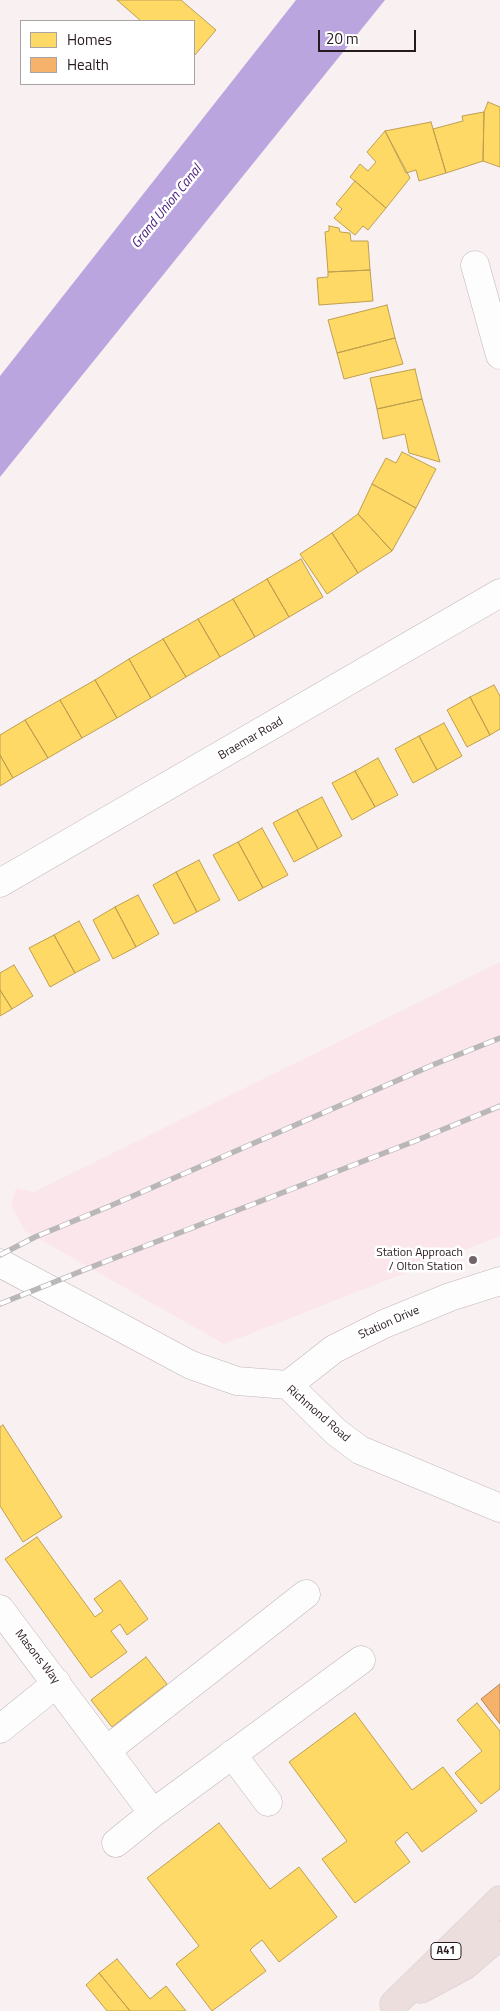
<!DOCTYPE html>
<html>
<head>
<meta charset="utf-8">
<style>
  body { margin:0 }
  #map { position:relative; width:500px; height:2011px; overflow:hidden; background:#f9f0f2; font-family:"Titillium Web",sans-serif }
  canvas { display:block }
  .legend { position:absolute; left:20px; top:20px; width:175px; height:65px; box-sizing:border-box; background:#fff; border:1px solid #a9a3a5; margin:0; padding:6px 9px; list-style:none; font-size:15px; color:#27191e }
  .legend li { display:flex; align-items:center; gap:10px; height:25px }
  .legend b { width:25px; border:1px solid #a9a3a5 }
  .scale { position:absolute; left:318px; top:30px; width:98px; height:22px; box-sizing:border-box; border:2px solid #27191e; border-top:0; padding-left:6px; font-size:15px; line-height:18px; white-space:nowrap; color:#27191e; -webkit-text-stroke:4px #fff; paint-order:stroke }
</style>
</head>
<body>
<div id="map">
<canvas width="500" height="2011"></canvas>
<ul class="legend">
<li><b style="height:14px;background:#ffd966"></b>Homes</li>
<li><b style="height:14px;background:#f6b26b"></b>Health</li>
</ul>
<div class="scale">20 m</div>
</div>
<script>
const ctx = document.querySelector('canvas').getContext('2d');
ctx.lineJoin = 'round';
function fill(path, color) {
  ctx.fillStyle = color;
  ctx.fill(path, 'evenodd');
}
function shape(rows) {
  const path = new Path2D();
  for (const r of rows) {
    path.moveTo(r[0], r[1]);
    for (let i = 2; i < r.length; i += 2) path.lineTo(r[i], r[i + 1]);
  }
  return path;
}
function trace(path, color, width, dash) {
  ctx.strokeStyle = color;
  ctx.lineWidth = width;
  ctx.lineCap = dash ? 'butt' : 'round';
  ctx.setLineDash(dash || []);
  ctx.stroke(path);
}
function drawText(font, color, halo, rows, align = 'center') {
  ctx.font = font + ' "Titillium Web",sans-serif';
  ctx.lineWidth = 5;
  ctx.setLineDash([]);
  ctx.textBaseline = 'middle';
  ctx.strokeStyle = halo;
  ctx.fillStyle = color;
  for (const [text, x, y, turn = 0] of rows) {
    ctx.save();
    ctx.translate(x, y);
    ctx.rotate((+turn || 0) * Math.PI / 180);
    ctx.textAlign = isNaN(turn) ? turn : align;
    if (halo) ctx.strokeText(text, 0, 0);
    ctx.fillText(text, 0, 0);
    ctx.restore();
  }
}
fill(shape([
  [500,962,500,1236,224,1344,25,1231,11,1205,16,1188,34,1192]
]), '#fbe6ec');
fill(shape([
  [296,0,385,0,0,477,0,376]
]), '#bba5de');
const homes = shape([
  [117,0,181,0,216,30,194,56,194,21,141,21,117,0],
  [488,102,500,107,500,167,483,161,484,112,488,102],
  [484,112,483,161,446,173,433,129,463,121,462,116,484,112],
  [431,122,446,173,419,181,416,170,406,173,385,131,431,122],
  [385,131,410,178,386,208,350,177,360,164,368,171,376,162,367,152,385,131],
  [355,181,386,208,368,230,363,226,355,235,334,218,342,209,336,204,355,181],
  [329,226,339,228,340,232,350,233,351,241,368,241,370,270,328,272,325,232,329,231,329,226],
  [370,270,373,301,319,305,317,278,328,277,328,272,370,270],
  [387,305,395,338,337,353,328,320,387,305],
  [395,338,403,364,344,379,337,353,395,338],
  [415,369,422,399,377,409,370,378,415,369],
  [422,399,440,462,409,453,405,434,383,439,377,409,422,399],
  [402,452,436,469,416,508,372,484,386,458,396,463,402,452],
  [372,484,416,508,392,551,358,514,372,484],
  [358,514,392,551,358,573,332,533,358,514],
  [332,533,358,573,327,594,300,554,332,533],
  [301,559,323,597,289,617,267,579,301,559],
  [267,579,289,617,255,637,233,599,267,579],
  [233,599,255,637,220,657,198,619,233,599],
  [198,619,220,657,186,677,163,639,198,619],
  [163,639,186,677,151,698,129,659,163,639],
  [129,659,151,698,117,718,95,680,129,659],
  [95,680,117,718,82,738,60,700,95,680],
  [494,685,500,696,500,729,490,735,470,697,494,685],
  [470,697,490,735,467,747,447,710,470,697],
  [60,700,82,738,48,758,25,720,60,700],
  [25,720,48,758,13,778,0,755,0,735,25,720],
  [444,723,462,756,437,770,419,736,444,723],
  [419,736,437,770,413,783,395,749,419,736],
  [0,755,13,778,0,786,0,755],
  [378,758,398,795,375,807,355,771,378,758],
  [355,771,375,807,352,820,332,783,355,771],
  [322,797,342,836,318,849,297,810,322,797],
  [297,810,318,849,294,862,273,823,297,810],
  [262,828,288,875,263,888,238,842,262,828],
  [238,842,263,888,239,901,213,855,238,842],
  [199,860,220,900,197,912,176,872,199,860],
  [176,872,197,912,174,924,153,885,176,872],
  [138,895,159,934,136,947,115,907,138,895],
  [115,907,136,947,113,959,93,920,115,907],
  [79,921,100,960,75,973,54,935,79,921],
  [54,935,75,973,50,987,29,948,54,935],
  [14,965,33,996,12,1009,0,990,0,973,14,965],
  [0,990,12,1009,0,1016,0,990],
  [3,1425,62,1517,23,1542,0,1506,0,1427,3,1425],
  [37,1537,95,1617,103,1611,94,1599,120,1580,148,1619,127,1635,120,1624,111,1631,127,1652,91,1678,5,1559,37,1537],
  [146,1657,167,1684,112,1727,91,1700,146,1657],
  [477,1703,500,1731,500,1789,481,1804,455,1773,482,1751,457,1720,477,1703],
  [355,1713,412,1790,443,1767,477,1811,422,1852,407,1832,395,1842,410,1862,355,1903,322,1859,347,1841,289,1762,355,1713],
  [219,1823,270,1889,299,1867,337,1917,279,1962,262,1940,253,1947,250,1950,266,1971,212,2011,176,1964,199,1946,147,1878,219,1823],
  [117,1959,150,1999,166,1986,186,2011,130,2011,99,1973,117,1959],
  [99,1973,130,2011,107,2011,86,1985,99,1973]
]);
fill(homes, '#ffd966');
trace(homes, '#be9f50', 1);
const health = shape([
  [500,1684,500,1724,481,1699,500,1684]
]);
fill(health, '#f6b26b');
trace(health, '#b88454', 1);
const minor = shape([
  [475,265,500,355],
  [0,883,500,593],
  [0,1263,191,1365,237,1381,288,1385,336,1432,360,1450,500,1508],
  [288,1385,334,1349,384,1324,450,1297,500,1281],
  [0,1609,153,1813],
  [0,1729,57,1683],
  [107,1750,306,1594],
  [232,1754,268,1802],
  [116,1843,153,1813,361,1660]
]);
const highway = shape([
  [421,1989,464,1966,500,1935],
  [394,2004,500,1900]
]);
trace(minor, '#c1b6b9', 29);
trace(highway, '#d1cbcd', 29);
trace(minor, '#fefdfd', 28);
trace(highway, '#ecdedd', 28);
const rail = shape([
  [0,1255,35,1237,110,1206,435,1064,500,1038],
  [0,1304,89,1268,415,1141,500,1106]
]);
trace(rail, '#bab7b8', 5.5);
trace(rail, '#fff', 4, [11]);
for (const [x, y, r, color] of [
  [473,1260,5,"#706468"]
]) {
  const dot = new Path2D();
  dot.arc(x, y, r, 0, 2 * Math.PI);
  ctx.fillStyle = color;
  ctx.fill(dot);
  trace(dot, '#fff', 2);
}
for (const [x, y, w] of [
  [446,1951,30]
]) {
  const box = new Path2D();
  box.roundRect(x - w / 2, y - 8.5, w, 17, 4);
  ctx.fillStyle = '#fff';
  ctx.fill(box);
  trace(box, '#27191e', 1);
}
drawText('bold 11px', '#27191e', null, [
  ["A41",446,1951]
]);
drawText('12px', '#27191e', '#fff', [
  ["Braemar Road",251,739,-30],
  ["Station Drive",389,1323,-24],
  ["Richmond Road",318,1414,41],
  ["Masons Way",37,1657,52]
]);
drawText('12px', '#27191e', '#fff', [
  ["Station Approach",463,1253],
  ["/ Olton Station",463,1267]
], 'right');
drawText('italic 14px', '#4c2280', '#fff', [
  ["Grand Union Canal",167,207,-51]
]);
</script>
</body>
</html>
